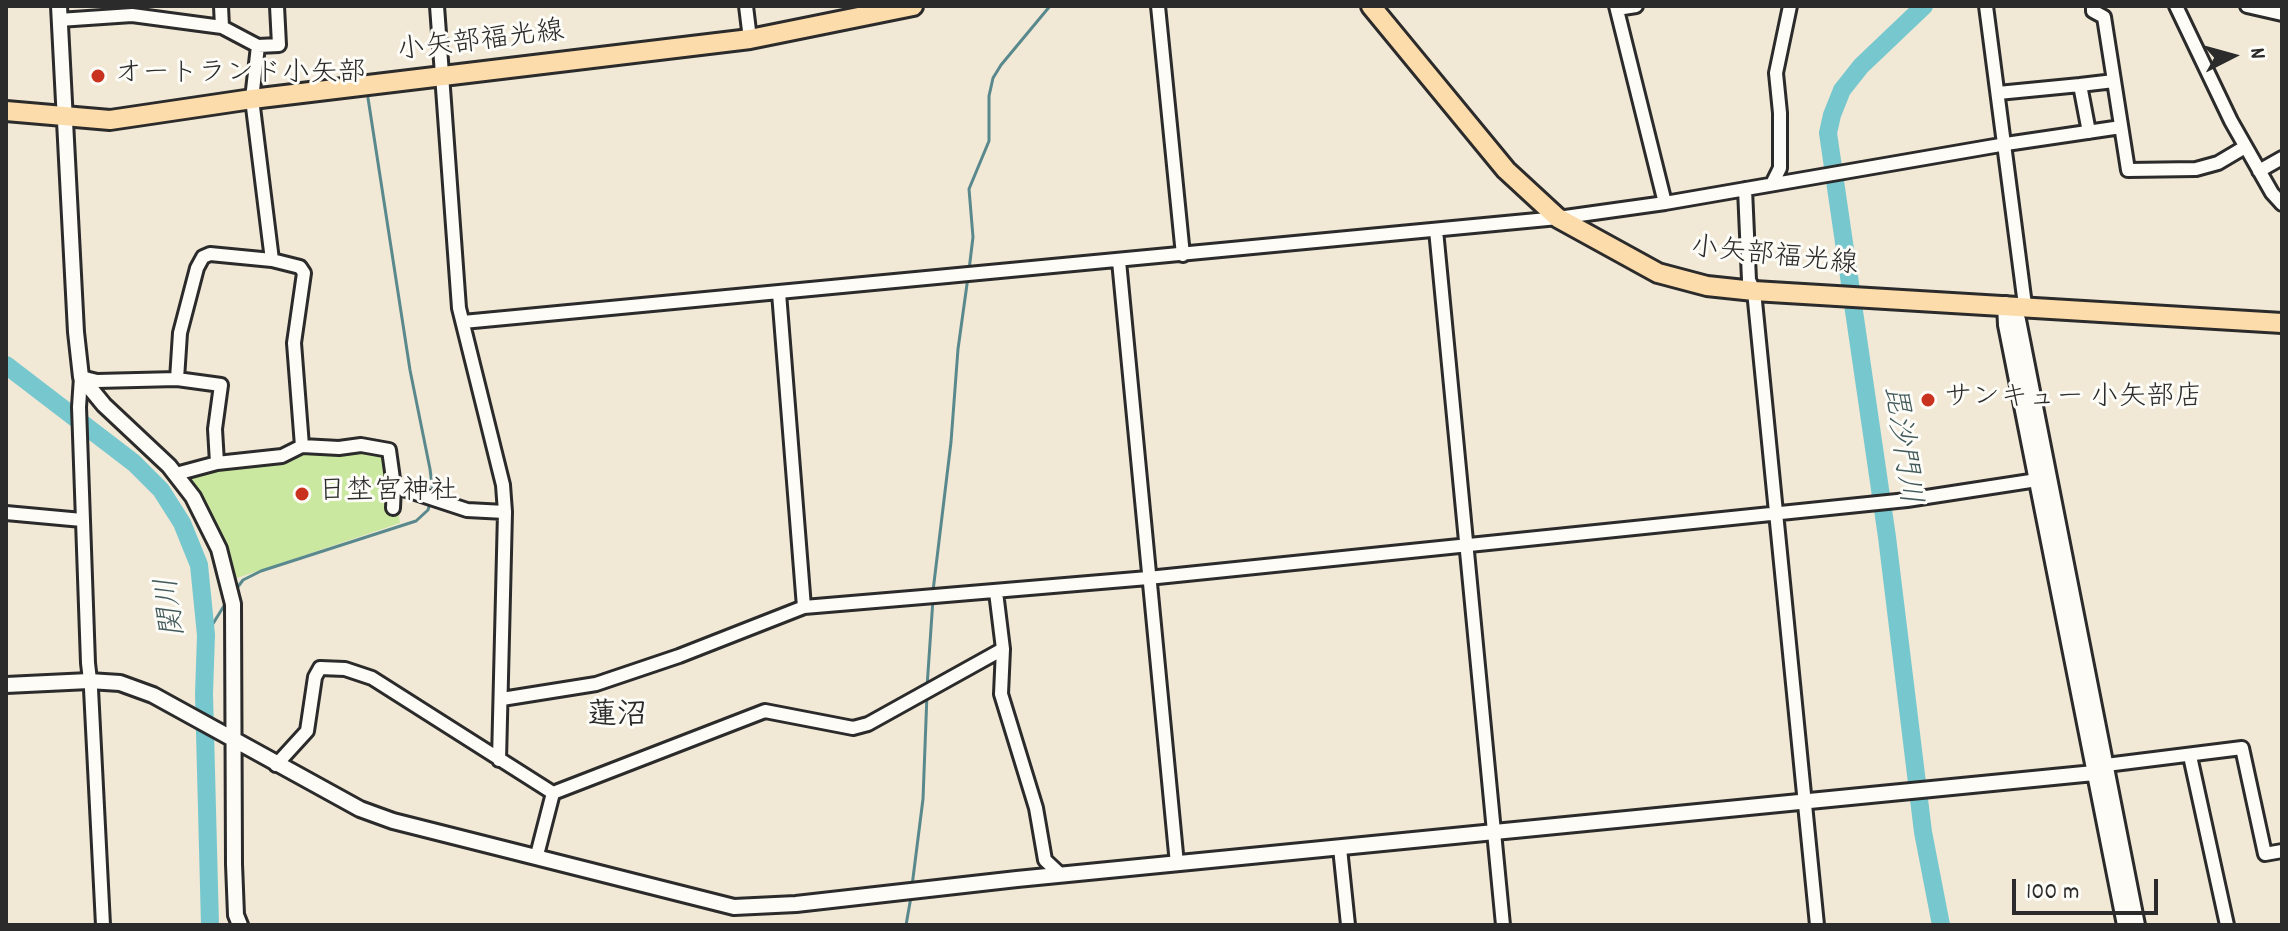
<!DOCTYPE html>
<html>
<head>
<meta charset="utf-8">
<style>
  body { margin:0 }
  #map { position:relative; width:2288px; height:931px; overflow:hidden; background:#f1e8d6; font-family:Dekko,sans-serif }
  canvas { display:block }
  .frame { position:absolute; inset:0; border:8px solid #2b2b2b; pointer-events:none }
  .north { position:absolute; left:2192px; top:16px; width:80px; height:80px; -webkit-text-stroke:6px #fdfcf7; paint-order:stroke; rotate:84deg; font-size:22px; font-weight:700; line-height:32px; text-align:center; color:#2b2b2b }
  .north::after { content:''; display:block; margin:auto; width:28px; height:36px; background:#2b2b2b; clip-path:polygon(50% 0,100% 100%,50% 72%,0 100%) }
  .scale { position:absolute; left:2012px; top:879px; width:146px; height:36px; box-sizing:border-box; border:4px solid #2b2b2b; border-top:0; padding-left:10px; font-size:24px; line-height:28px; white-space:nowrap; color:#2b2b2b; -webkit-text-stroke:6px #fdfcf7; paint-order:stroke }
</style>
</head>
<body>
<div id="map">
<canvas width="2288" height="931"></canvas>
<div class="frame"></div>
<div class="north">N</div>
<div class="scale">100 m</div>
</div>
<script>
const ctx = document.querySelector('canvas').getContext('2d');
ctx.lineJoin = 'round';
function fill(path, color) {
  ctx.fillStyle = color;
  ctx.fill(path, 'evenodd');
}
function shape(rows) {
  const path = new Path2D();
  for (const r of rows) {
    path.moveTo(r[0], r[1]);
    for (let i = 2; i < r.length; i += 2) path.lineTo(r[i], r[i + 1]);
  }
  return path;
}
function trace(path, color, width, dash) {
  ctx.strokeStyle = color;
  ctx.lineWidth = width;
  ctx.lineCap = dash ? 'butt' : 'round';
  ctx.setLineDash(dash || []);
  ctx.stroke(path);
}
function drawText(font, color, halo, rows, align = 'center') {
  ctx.font = font + ' Dekko,"Klee One",sans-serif';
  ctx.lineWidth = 6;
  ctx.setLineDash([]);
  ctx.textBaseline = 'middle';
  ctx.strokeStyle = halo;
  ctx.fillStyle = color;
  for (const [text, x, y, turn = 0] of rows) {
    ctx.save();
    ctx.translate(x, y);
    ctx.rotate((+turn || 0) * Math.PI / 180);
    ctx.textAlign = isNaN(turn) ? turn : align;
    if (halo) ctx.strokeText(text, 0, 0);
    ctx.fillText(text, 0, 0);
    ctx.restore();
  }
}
fill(shape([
  [300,447,388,451,400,523,234,579,217,526,189,474,279,459]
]), '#cae8a0');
trace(shape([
  [368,98,410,370,430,469,433,493],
  [969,270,973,237,969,189,989,141,989,96,993,78,1001,65,1050,6],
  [933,591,951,442,958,349,968,277],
  [234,592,243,580,261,571,416,521,428,510,431,500],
  [206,635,227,601],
  [927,687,933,599],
  [912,886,923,799,927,694],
  [906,925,911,897]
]), '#59898d', 3);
trace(shape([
  [1924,6,1861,66,1842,90,1832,115,1828,133,1887,537,1923,832,1941,925],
  [6,365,134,463,161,490,182,523,199,565,206,635,204,694,210,925]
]), '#77c8ce', 18);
const minor = shape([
  [221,6,222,27],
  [437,6,459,308,503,485,505,512,499,760],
  [746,6,750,39],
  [1158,6,1183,255],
  [1616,6,1665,203],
  [1986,6,2025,305],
  [2093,6,2093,11,2104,17,2128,170,2196,169,2218,163,2245,147],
  [2176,6,2231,121,2272,193,2282,204],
  [2247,6,2282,14],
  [1617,9,1636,6],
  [59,20,132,15,222,27,258,46,279,45,277,6],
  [2080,85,2114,81],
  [1998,93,2080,85,2089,132],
  [2259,171,2282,158],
  [1772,184,1780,168,1780,113,1776,73,1790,6],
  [1745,189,1749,280,1754,291,1817,925],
  [1436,230,1503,925],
  [1119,261,1177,864],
  [779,293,804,607],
  [463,322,1558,218,1665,203,2006,144,2121,127],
  [302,446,339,448,361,445,389,450,394,486,467,510,505,512],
  [217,463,282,456,302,446,294,343,304,273,300,267,272,260],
  [176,474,217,463,215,429,221,385,177,379,180,333,197,268,203,257,210,254,272,260,252,99,258,46],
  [393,508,394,486],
  [6,513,82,520],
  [996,592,1003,649,1001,694,1036,808,1045,860,1061,875],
  [502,699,596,684,679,656,804,607,1148,578,1907,500,2037,480],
  [2190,756,2227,925],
  [276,765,307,731,315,677,320,668,345,669,372,678,553,793],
  [2106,765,2242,748,2265,854,2282,851],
  [553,793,765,711,853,728,868,724,1003,649],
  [1340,848,1348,925],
  [537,855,553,793],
  [103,925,91,689,88,663,79,407,81,377,97,381,177,379]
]);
const tertiary = shape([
  [59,6,76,332,81,377,104,405,169,466,193,497,219,549,233,604,234,864,236,915,240,925],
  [2005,304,2018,320,2137,925],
  [2005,305,2006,325,2125,925],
  [6,685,89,681,120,683,153,695,360,809,393,821,734,907,796,904,1017,879,2094,773,2106,765]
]);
const primary = shape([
  [1371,6,1506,170,1558,218,1658,273,1707,286,1754,291,2282,323],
  [6,111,110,120,252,99,750,39,913,6]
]);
trace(minor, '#2b2b2b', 18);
trace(tertiary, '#2b2b2b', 20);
trace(primary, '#2b2b2b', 24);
trace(minor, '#fdfcf7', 12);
trace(tertiary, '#fdfcf7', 14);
trace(primary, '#fddcac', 18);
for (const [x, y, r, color] of [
  [98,76,8,"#c8321e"],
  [1928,400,8,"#c8321e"],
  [302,494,8,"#c8321e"]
]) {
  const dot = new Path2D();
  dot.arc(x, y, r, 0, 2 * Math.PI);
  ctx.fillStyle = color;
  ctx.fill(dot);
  trace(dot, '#fdfcf7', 3);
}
drawText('28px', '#2b2b2b', '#fdfcf7', [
  ["小矢部福光線",481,44,-7],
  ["小矢部福光線",1774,259,6]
]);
drawText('28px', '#2b2b2b', '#fdfcf7', [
  ["オートランド小矢部",114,76],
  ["サンキュー 小矢部店",1944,400],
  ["日埜宮神社",318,494]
], 'left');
drawText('italic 30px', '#425a5c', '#fdfcf7', [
  ["毘沙門川",1899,445,82],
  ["関川",174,607,-97]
]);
drawText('bold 30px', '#2b2b2b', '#fdfcf7', [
  ["蓮沼",617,719]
]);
</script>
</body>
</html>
